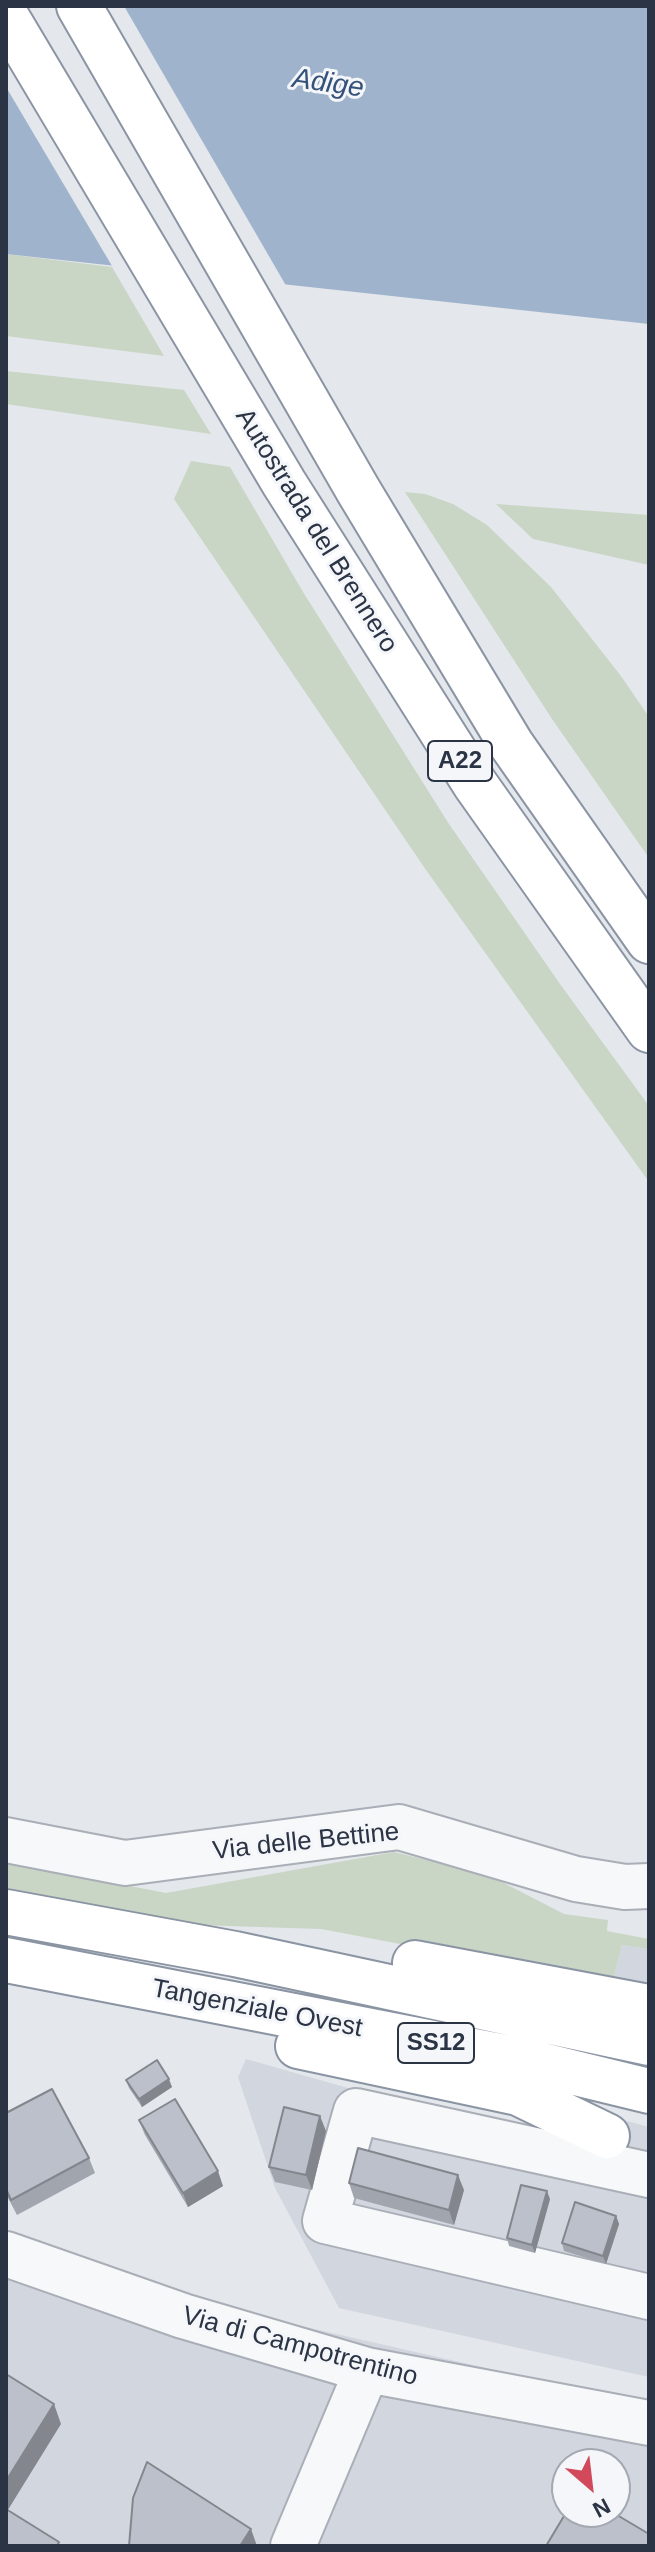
<!DOCTYPE html>
<html>
<head>
<meta charset="utf-8">
<style>
  body { margin:0 }
  #map { position:relative; width:655px; height:2552px; overflow:hidden; background:#e4e7ec; font-family:Helvetica,sans-serif }
  canvas { display:block }
  .frame { position:absolute; inset:0; border:8px solid #2b3445; pointer-events:none }
  .north { position:absolute; left:551px; top:2448px; width:80px; height:80px; box-sizing:border-box; background:#f4f6f9; border:2px solid #a4a8b1; border-radius:50%; rotate:152deg; font-size:22px; font-weight:700; line-height:32px; text-align:center; color:#2b3445 }
  .north::after { content:''; display:block; margin:auto; width:28px; height:36px; background:#d1495b; clip-path:polygon(50% 0,100% 100%,50% 72%,0 100%) }
</style>
</head>
<body>
<div id="map">
<canvas width="655" height="2552"></canvas>
<div class="frame"></div>
<div class="north">N</div>
</div>
<script>
const ctx = document.querySelector('canvas').getContext('2d');
ctx.lineJoin = 'round';
function fill(path, color) {
  ctx.fillStyle = color;
  ctx.fill(path, 'evenodd');
}
function shape(rows) {
  const path = new Path2D();
  for (const r of rows) {
    path.moveTo(r[0], r[1]);
    for (let i = 2; i < r.length; i += 2) path.lineTo(r[i], r[i + 1]);
  }
  return path;
}
function trace(path, color, width, dash) {
  ctx.strokeStyle = color;
  ctx.lineWidth = width;
  ctx.lineCap = dash ? 'butt' : 'round';
  ctx.setLineDash(dash || []);
  ctx.stroke(path);
}
function drawText(font, color, halo, rows, align = 'center') {
  ctx.font = font + ' Helvetica,sans-serif';
  ctx.lineWidth = 6;
  ctx.setLineDash([]);
  ctx.textBaseline = 'middle';
  ctx.strokeStyle = halo;
  ctx.fillStyle = color;
  for (const [text, x, y, turn = 0] of rows) {
    ctx.save();
    ctx.translate(x, y);
    ctx.rotate((+turn || 0) * Math.PI / 180);
    ctx.textAlign = isNaN(turn) ? turn : align;
    if (halo) ctx.strokeText(text, 0, 0);
    ctx.fillText(text, 0, 0);
    ctx.restore();
  }
}
fill(shape([
  [649,1942,649,1991,612,1984,622,1945,646,1949],
  [246,2059,570,2151,616,2118,649,2127,649,2377,339,2308,275,2188,238,2077],
  [6,2259,649,2405,649,2546,6,2546],
  [567,2464,615,2464,615,2512,567,2512]
]), '#d2d6de');
fill(shape([
  [6,254,112,267,164,356,6,336],
  [6,371,184,390,211,434,6,404],
  [191,461,230,467,303,592,449,824,560,984,649,1106,649,1182,426,870,174,499],
  [405,492,425,494,453,504,487,525,551,587,621,676,649,717,649,858,552,719],
  [496,504,649,515,649,565,533,539],
  [394,1852,471,1871,500,1881,564,1914,608,1920,607,1931,649,1939,647,1949,622,1945,612,1984,321,1929,196,1925,6,1888,6,1862,166,1893]
]), '#c9d6c5');
fill(shape([
  [6,6,649,6,649,324,6,254]
]), '#9fb4cc');
fill(shape([
  [6,6,124,6,288,289,115,271,6,87]
]), '#e4e7ec');
const minor = shape([
  [6,1840,125,1863,399,1827,576,1879,625,1887,649,1886],
  [649,2175,356,2111,325,2221,649,2297],
  [6,2254,183,2316,367,2370,649,2423],
  [293,2546,367,2370]
]);
const highway = shape([
  [79,6,358,490,511,744,649,941],
  [6,16,284,483,475,784,649,1030],
  [6,1912,235,1954,649,2043],
  [6,1960,526,2061,649,2091],
  [415,1963,649,2007],
  [298,2046,518,2093,607,2136]
]);
trace(minor, '#a9aeb7', 48);
trace(highway, '#8b94a3', 48);
trace(minor, '#f7f8fa', 44);
trace(highway, '#fff', 44);
fill(shape([
  [126,2080,172,2087,142,2107,129,2088],
  [6,2113,89,2158,95,2173,17,2215,6,2194],
  [139,2120,223,2186,188,2207,145,2135],
  [326,2131,312,2190,275,2182,269,2167],
  [349,2183,464,2190,454,2225,354,2198],
  [550,2199,535,2253,509,2246,507,2238],
  [616,2216,619,2224,606,2264,564,2251,562,2243]
]), '#a1a5ae');
fill(shape([
  [169,2079,172,2087,142,2107,139,2099],
  [320,2116,326,2131,312,2190,306,2175],
  [218,2171,223,2186,188,2207,183,2193],
  [458,2175,464,2190,454,2225,449,2210],
  [547,2191,550,2199,535,2253,532,2245],
  [616,2216,619,2224,606,2264,603,2256],
  [54,2404,61,2424,6,2513,6,2481],
  [251,2529,257,2546,240,2546]
]), '#83868d');
const building = shape([
  [157,2060,169,2079,139,2099,126,2080,157,2060],
  [52,2089,89,2158,11,2200,6,2189,6,2113,52,2089],
  [175,2099,218,2171,183,2193,139,2120,175,2099],
  [284,2107,320,2116,306,2175,269,2167,284,2107],
  [358,2148,458,2175,449,2210,349,2183,358,2148],
  [521,2185,547,2191,532,2245,507,2238,521,2185],
  [575,2202,616,2216,603,2256,562,2243,575,2202],
  [6,2374,54,2404,6,2481,6,2374],
  [147,2462,251,2529,240,2546,129,2546,133,2498,147,2462],
  [6,2509,59,2542,57,2546,6,2546,6,2509],
  [567,2511,612,2512,649,2534,649,2546,546,2546,567,2511]
]);
fill(building, '#bbc0ca');
trace(building, '#83868d', 2);
for (const [x, y, w] of [
  [460,761,64],
  [436,2043,76]
]) {
  const box = new Path2D();
  box.roundRect(x - w / 2, y - 20, w, 40, 6);
  ctx.fillStyle = '#f4f6f9';
  ctx.fill(box);
  trace(box, '#2b3445', 2);
}
drawText('bold 24px', '#2b3445', null, [
  ["A22",460,761],
  ["SS12",436,2043]
]);
drawText('26px', '#2b3445', '#f4f6f9', [
  ["Autostrada del Brennero",316,531,58],
  ["Via delle Bettine",306,1842,-6],
  ["Tangenziale Ovest",257,2009,11],
  ["Via di Campotrentino",300,2347,15]
]);
drawText('italic 28px', '#34527a', '#f4f6f9', [
  ["Adige",328,84,8]
]);
</script>
</body>
</html>
